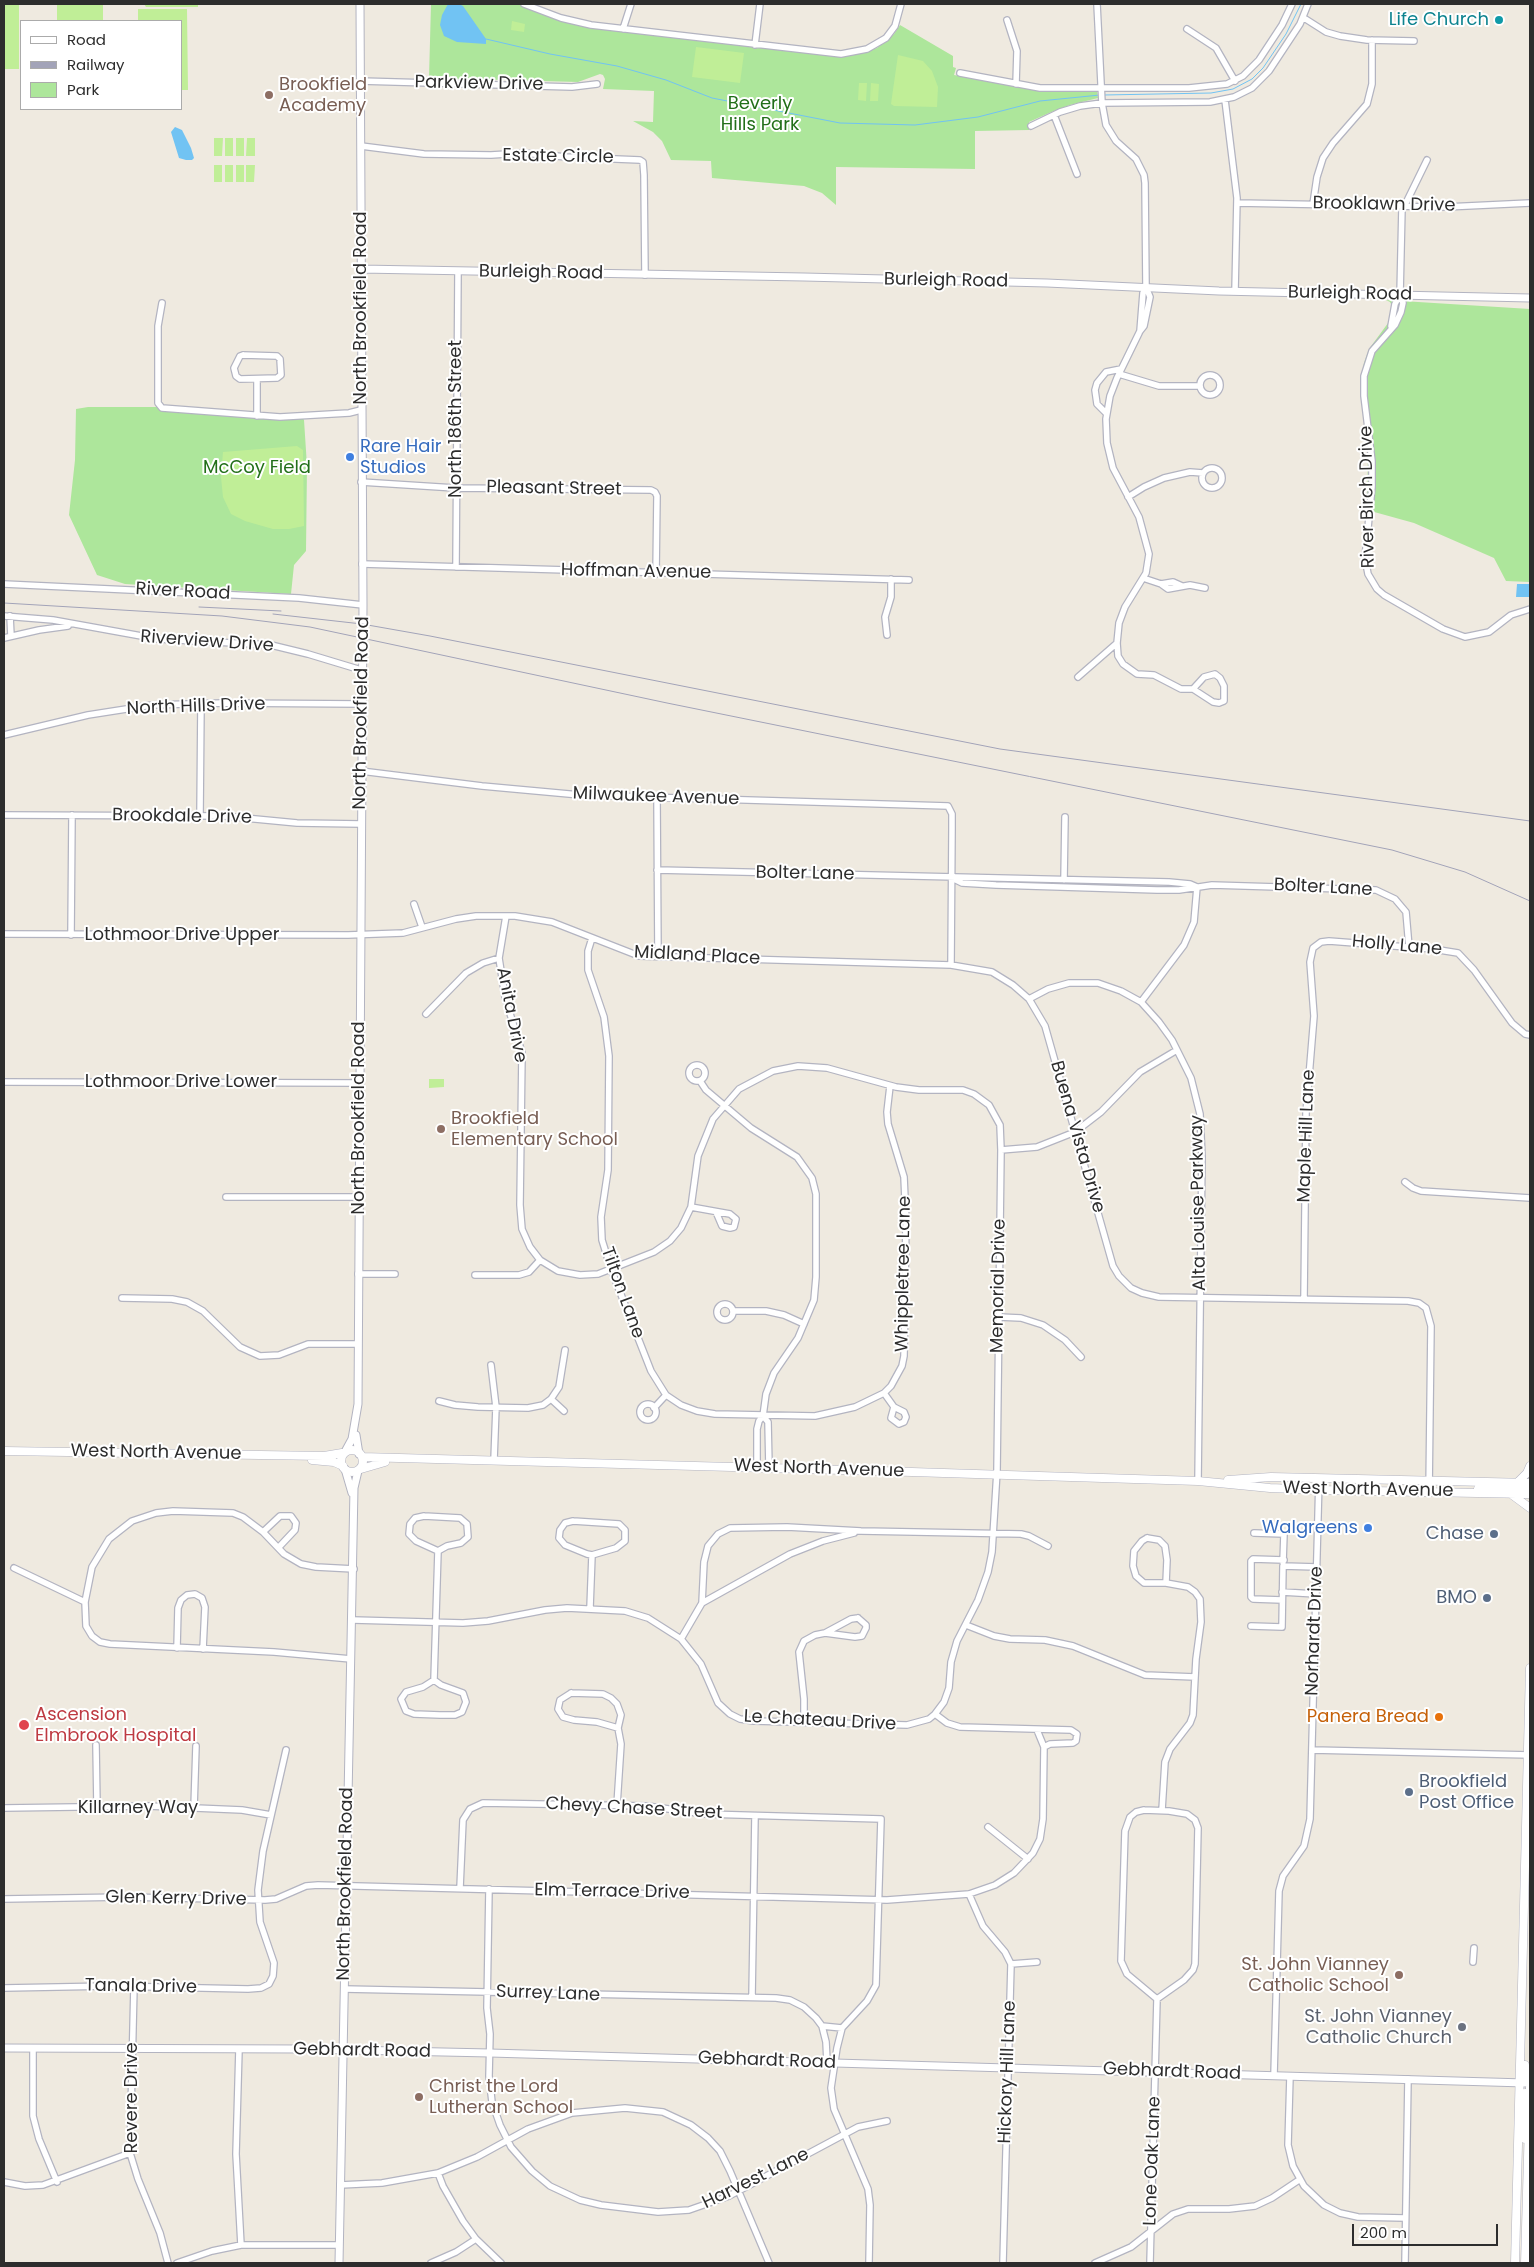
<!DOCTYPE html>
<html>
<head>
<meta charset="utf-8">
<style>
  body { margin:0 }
  #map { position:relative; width:1534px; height:2267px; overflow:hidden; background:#efeae0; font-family:Poppins,sans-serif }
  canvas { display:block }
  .frame { position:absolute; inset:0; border:5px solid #2d2d2d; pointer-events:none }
  .legend { position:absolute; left:20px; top:20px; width:162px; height:90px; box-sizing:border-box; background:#fff; border:1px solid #ababab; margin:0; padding:6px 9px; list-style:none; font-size:15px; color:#2d2d2d }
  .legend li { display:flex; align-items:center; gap:10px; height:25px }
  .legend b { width:25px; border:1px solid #ababab }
  .scale { position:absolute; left:1352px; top:2224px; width:146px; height:22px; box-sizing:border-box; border:2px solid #2d2d2d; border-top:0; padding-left:6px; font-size:15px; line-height:18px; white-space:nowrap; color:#2d2d2d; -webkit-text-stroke:4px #fff; paint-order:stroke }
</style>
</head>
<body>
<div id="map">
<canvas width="1534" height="2267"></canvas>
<div class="frame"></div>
<ul class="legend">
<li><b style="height:6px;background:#fff"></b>Road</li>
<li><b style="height:6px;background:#a2a3b8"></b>Railway</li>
<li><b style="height:14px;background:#ade69b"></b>Park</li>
</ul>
<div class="scale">200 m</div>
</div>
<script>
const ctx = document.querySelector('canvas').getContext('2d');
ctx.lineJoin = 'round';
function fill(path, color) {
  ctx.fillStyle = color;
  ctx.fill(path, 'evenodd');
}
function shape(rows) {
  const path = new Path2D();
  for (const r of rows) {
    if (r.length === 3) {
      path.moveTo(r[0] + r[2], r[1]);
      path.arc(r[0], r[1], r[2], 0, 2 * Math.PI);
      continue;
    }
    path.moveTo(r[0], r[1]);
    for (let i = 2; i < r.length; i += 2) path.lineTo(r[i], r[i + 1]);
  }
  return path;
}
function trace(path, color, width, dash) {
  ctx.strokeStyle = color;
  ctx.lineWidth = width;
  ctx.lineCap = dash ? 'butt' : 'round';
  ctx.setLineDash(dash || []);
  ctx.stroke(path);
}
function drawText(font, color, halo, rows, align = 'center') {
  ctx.font = font + ' Poppins,sans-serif';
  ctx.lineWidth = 4;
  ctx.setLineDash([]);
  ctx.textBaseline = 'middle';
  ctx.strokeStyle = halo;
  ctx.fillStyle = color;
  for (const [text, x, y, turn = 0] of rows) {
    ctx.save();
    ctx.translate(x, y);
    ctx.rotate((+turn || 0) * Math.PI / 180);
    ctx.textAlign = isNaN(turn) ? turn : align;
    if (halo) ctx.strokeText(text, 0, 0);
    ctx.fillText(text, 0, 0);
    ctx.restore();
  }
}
fill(shape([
  [431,4,518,4,564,22,843,56,854,55,877,48,894,34,900,25,953,56,953,67,956,68,954,75,1020,87,1097,90,1098,98,1070,105,1049,113,1029,122,1029,130,975,131,975,169,836,167,836,205,822,193,804,186,712,178,711,161,671,160,662,141,653,132,633,121,653,122,654,91,603,89,605,79,603,75,600,74,578,82,429,78],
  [1386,300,1530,309,1530,582,1506,581,1494,558,1414,523,1367,510,1368,449,1360,382,1364,363,1369,349,1391,319,1392,306,1390,302],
  [88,407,157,407,167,411,302,417,304,420,307,466,306,551,294,565,291,594,125,584,97,575,69,515,75,460,76,409]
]), '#ade69b');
fill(shape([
  [4,4,19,4,19,69,4,69],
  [57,4,103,4,103,21,57,21],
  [144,4,198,4,198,7,146,7],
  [138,9,187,9,188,90,181,90,181,21,138,21],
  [512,21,525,24,524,32,511,30],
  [696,47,744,53,740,83,692,77],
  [898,55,923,61,932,71,938,87,937,107,894,106,891,104],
  [859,83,867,83,866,101,858,100],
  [871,83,879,84,878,101,870,101],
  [214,138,223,138,222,156,214,156],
  [225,138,233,138,233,156,225,156],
  [236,138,244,138,244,156,236,156],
  [247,138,255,138,255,156,246,156],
  [214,165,222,165,222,182,214,182],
  [225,165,233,165,233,182,225,182],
  [236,165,244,165,244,182,236,182],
  [246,165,255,165,254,182,246,182],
  [297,446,303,450,304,526,289,529,273,529,245,521,231,514,223,497,221,477,223,452],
  [429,1079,444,1079,444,1087,429,1088]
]), '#c0ee97');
fill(shape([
  [448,4,459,4,463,6,486,39,486,44,457,42,444,36,440,25,442,15],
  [175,127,182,130,191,148,194,158,192,160,186,160,179,158,171,132],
  [1517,584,1530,584,1530,597,1516,597]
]), '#71c3f3');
trace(shape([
  [486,39,550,54,617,66,666,80,712,98,840,123,915,125,978,117,1040,101,1100,95],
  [1104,95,1211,93,1233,89,1252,79,1263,68,1286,34,1301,4]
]), '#71c3f3', 1);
const minor = shape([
  [524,4,561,18,591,25,841,54,867,49,886,38,895,26,901,4],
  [1097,4,1102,103,1106,125,1116,141,1136,159,1144,175,1145,183,1146,287,1150,297,1144,326,1140,331,1117,378,1110,396,1106,419,1107,443,1113,468,1139,517,1149,554,1146,573,1125,607,1119,623,1117,643,1118,656,1123,664,1137,674,1154,675,1181,689,1193,689,1204,677,1215,674,1220,678,1224,686,1224,701,1219,703,1213,702,1193,689],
  [1304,18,1326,32,1340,36,1367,40,1414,41],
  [1007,20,1017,51,1016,84],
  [623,29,631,4],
  [1187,29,1216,48,1235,81],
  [755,45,760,4],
  [960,73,1040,88,1189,88,1227,84,1243,76,1259,60,1282,25,1292,4],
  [360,81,572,87,597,84],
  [1225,100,1237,198,1235,291],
  [1054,115,1077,174],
  [1031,126,1060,112,1080,106,1102,103,1210,102,1234,97,1252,88,1269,71,1300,24,1308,4],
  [361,146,424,154,491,155,523,153,567,157,640,160,643,162,644,175,645,275],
  [1237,203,1446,207,1530,203],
  [1313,204,1317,177,1323,158,1333,143,1367,104,1372,84,1372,40],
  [1402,207,1400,295,1403,303,1401,312,1395,325,1372,351,1364,376,1364,396,1372,461,1372,487,1365,558,1368,574,1377,589,1384,595,1443,629,1465,637,1489,632,1511,615,1530,609],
  [1404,207,1427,160],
  [162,303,158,326,158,403,162,408,280,417,349,413,361,410],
  [1391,326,1395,304,1400,295],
  [1140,331,1143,293,1146,287],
  [243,355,277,356,280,359,281,375,277,378,240,379,236,376,234,368,240,356,243,355],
  [1119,374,1159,386,1200,386],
  [1210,385,10],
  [1106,413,1097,404,1095,390,1097,383,1106,372,1121,369],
  [257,416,257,379],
  [1212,478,10],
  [361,482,455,488,651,490,655,492,657,496,656,574],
  [1128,497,1144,487,1164,478,1190,472,1203,473],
  [362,564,909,580],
  [456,567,458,271],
  [1143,578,1161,584,1173,582,1182,586],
  [4,584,299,598,363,605],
  [1161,584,1168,589,1190,585,1205,588],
  [4,616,53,620,158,639,271,645,308,654,361,670],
  [10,616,11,636],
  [887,635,885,617,891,597,891,579],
  [4,638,39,630,68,626],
  [1078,677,1117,643],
  [4,735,88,715,152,705,223,703,361,704],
  [361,771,482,786,580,795,948,806,952,814,952,829,951,965],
  [657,798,658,957],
  [4,815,224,816,297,823,361,824],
  [200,815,201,703],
  [657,870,1169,882,1190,884,1197,887],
  [952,878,962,883,996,885,1157,890,1179,890,1212,885,1376,890,1395,899,1406,912,1409,947],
  [1064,880,1065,817],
  [414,904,422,927],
  [4,934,348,935,403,933,456,919,476,916,515,916,552,922,639,956,951,965,992,972,1013,985,1029,999,1045,1026,1113,1266,1119,1276,1131,1288,1142,1293,1159,1297,1408,1301,1419,1303,1426,1308,1431,1326,1429,1492],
  [71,935,72,815],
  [592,938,588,951,588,970,604,1017,609,1056,608,1170,601,1217,602,1240,611,1269,651,1371,666,1395,681,1405,697,1411,715,1414,815,1416,855,1407,884,1393,891,1386,902,1366,904,1356,906,1221,904,1177,888,1124,887,1112,890,1086],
  [1029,999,1048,989,1069,983,1098,983,1121,991,1141,1002,1159,1022,1172,1040,1191,1078,1200,1114,1202,1157,1198,1481],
  [1141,1002,1184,945,1194,922,1197,887],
  [426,1014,466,973,483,963,499,958],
  [697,1073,8],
  [700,1081,706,1090,751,1128,797,1157,812,1178,816,1194,816,1277,814,1300,798,1338,774,1373,766,1394,763,1416,759,1421,757,1429,757,1467],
  [4,1082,359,1083],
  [1001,1150,1037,1147,1075,1132,1101,1112,1140,1072,1177,1050],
  [1405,1182,1413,1188,1421,1191,1530,1198],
  [226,1197,359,1197],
  [691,1207,730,1214,736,1219,734,1227,730,1228,722,1226,716,1212],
  [358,1274,395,1274],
  [475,1275,519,1275,529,1272,540,1260],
  [122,1298,172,1299,187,1302,203,1311,240,1347,260,1356,279,1355,308,1344,357,1344],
  [1304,1299,1306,1113,1314,1016,1310,962,1313,948,1321,942,1329,941,1433,949,1458,953,1474,970,1512,1023,1525,1034,1530,1035],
  [725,1312,8],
  [733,1311,766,1311,784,1315,804,1324],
  [999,1317,1021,1318,1043,1325,1065,1340,1081,1357],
  [491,1365,496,1407,494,1460],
  [884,1393,894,1407,904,1412,906,1417,904,1422,899,1424,891,1418,894,1407],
  [551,1399,564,1411],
  [439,1401,455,1405,478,1407,528,1408,543,1405,551,1399,559,1387,565,1350],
  [648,1412,8],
  [654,1408,666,1395],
  [763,1416,768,1422,769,1467],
  [424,1516,460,1518,467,1524,468,1537,461,1543,447,1546,438,1551,416,1541,409,1534,410,1524,415,1518,424,1516],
  [573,1521,619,1524,625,1530,625,1541,616,1548,592,1555,587,1554,565,1545,559,1538,560,1530,565,1523,573,1521],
  [263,1532,280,1516,291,1516,296,1523,295,1530,279,1547],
  [1254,1533,1284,1534,1283,1562],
  [1147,1538,1159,1540,1165,1546,1167,1560,1166,1583,1144,1583,1136,1576,1133,1566,1134,1551,1142,1541,1147,1538],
  [14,1568,85,1602],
  [1282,1592,1316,1594],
  [1282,1600,1253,1599,1251,1597,1251,1561,1253,1559,1284,1560],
  [702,1603,790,1554,823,1541,854,1533],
  [590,1608,592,1555],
  [858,1618,866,1625,866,1628,862,1636,855,1637,825,1633,851,1619,858,1618],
  [353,1620,463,1623,488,1621,545,1610,567,1608,625,1611,648,1618,681,1639,701,1664,718,1703,730,1714,740,1719,754,1721,907,1725,929,1719,935,1714,944,1702,949,1688,951,1662,957,1641,978,1600,988,1572,992,1552,997,1471,1001,1150,1000,1125,989,1105,974,1094,963,1090,919,1090,896,1087,827,1068,798,1066,773,1071,739,1089,713,1119,698,1156,691,1207,681,1228,670,1241,654,1252,598,1274,580,1275,558,1271,540,1260,530,1247,522,1229,520,1205,522,1053,505,997,499,958,506,916],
  [966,1625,994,1636,1010,1639,1045,1640,1073,1646,1145,1675,1195,1677],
  [1251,1626,1282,1627,1283,1566,1317,1567],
  [681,1639,702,1603,704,1562,708,1546,718,1534,730,1528,787,1527,861,1531,1021,1534,1029,1536,1048,1546],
  [177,1648,178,1608,181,1600,187,1595,195,1594,202,1598,205,1607,203,1649],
  [351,1659,274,1652,110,1644,100,1642,92,1636,86,1626,85,1602,92,1567,109,1539,132,1521,156,1513,173,1511,233,1513,243,1517,263,1532,284,1554,301,1564,316,1567,354,1569],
  [434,1680,441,1685,463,1693,466,1702,462,1712,455,1715,440,1715,414,1714,406,1711,401,1699,406,1692,423,1687,434,1680],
  [434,1680,438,1551],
  [571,1693,603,1694,611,1698,617,1704,621,1715,618,1728,597,1722,574,1720,563,1717,558,1709,560,1700,571,1693],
  [935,1714,947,1723,960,1727,1071,1730,1077,1734,1076,1741,1073,1743,1050,1744,1044,1747],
  [804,1722,804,1699,799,1652,804,1641,815,1635,825,1633],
  [96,1745,97,1806],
  [1312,1750,1530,1755],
  [617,1805,621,1744,618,1728],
  [4,1808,148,1806,242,1810,271,1815],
  [194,1808,196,1746],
  [1144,1810,1169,1811,1187,1814,1195,1820,1198,1828,1195,1964,1193,1970,1184,1980,1157,1999,1127,1974,1121,1961,1125,1831,1130,1817,1136,1812,1144,1810],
  [1162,1810,1165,1762,1170,1749,1190,1723,1193,1715,1196,1659,1201,1622,1200,1599,1195,1592,1188,1587,1166,1583],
  [988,1827,1028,1859],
  [460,1888,463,1820,470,1809,483,1803,647,1806,705,1814,881,1819,876,1985,867,2001,842,2028,837,2048,831,2088,834,2109,868,2189,870,2205,869,2263],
  [489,1889,487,2008,490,2034,489,2076,492,2102,500,2125,511,2147,532,2171,550,2186,580,2200,601,2205,658,2212,689,2210,729,2196,858,2127,887,2121],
  [969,1894,983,1926,1005,1952,1011,1964,1003,2263],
  [4,1899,125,1897,265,1900,276,1899,306,1886,318,1885,887,1900,969,1894,995,1885,1014,1873,1033,1853,1040,1839,1043,1819,1044,1747,1037,1730],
  [1473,1962,1474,1948],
  [1011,1964,1037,1962],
  [134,1986,130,2153,138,2179,160,2233,168,2263],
  [4,1988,111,1986,248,1989,261,1988,269,1984,273,1976,274,1963,260,1922,258,1890,263,1851,286,1750],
  [344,1989,776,1998,790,2000,804,2007,816,2018,822,2026,842,2028],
  [752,1997,755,1816],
  [822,2026,826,2042,827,2062],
  [33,2048,33,2116,39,2139,57,2182],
  [239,2049,236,2154,241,2245],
  [1274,2075,1279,1891,1283,1876,1304,1846,1310,1819,1319,1478],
  [1290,2076,1288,2145,1293,2166,1304,2186,1324,2205,1340,2213,1358,2217,1405,2218],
  [438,2173,443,2186,463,2221,476,2239,501,2263],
  [4,2182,25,2186,43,2185,130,2153],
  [340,2185,382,2183,438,2173,477,2157,528,2129,572,2113,625,2108,663,2112,691,2125,708,2138,720,2151,730,2171,769,2263],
  [177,2263,212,2251,241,2245,339,2245],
  [431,2263,456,2252,476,2239],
  [1095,2263,1131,2247,1173,2214,1188,2209,1229,2209,1255,2206,1272,2198,1299,2180],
  [1150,2263,1157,1999],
  [1405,2263,1408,2079]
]);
const tertiary = shape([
  [361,269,804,277,1047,283,1219,291,1530,298],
  [356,1435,359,1454],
  [346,1450,352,1439,358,1404,363,605,360,4],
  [345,1469,352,1493],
  [4,2048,303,2049,490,2053,1525,2083],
  [339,2263,354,1488,358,1471]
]);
const secondary = shape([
  [352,1461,11],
  [4,1451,324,1456,342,1453],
  [362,1457,880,1471,1198,1481,1270,1488,1319,1490,1530,1494],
  [312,1460,334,1462,343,1466],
  [361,1469,385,1462],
  [1228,1480,1271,1477,1530,1483],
  [1518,1482,1527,1473,1530,1466],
  [1478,1489,1530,1488],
  [1511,1494,1530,1508],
  [1525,2065,1526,2080,1530,2083],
  [1525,2139,1525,2093],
  [1515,2263,1530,1668],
  [1525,2263,1530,2087]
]);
trace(minor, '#b3b4c1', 8);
trace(tertiary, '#b3b4c1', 9);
trace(secondary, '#b3b4c1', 9);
trace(minor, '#fff', 5.5);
trace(tertiary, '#fff', 7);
trace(secondary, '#fff', 8);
trace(shape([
  [4,603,222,616,310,627,667,703,1392,850,1465,872,1530,901],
  [199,607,281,611],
  [273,614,362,624,430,636,1000,749,1530,821]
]), '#a2a3b8', 1);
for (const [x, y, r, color] of [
  [1499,20,5,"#0f9aa8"],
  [269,95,5,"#8d6e63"],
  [350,457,5,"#3f7fe0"],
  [441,1129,5,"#8d6e63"],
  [1368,1528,5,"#3f7fe0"],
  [1494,1534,5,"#5c6f8a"],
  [1487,1598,5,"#5c6f8a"],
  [1439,1717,5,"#e8710a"],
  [24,1725,6,"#e0444e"],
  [1409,1792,5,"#5c6f8a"],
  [1399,1975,5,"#8d6e63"],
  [1462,2027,5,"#6b7280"],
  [419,2097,5,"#8d6e63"]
]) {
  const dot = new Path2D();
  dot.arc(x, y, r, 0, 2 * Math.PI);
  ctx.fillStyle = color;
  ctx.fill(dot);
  trace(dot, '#fff', 2);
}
drawText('18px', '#0d838f', '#fff', [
  ["Life Church",1489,20]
], 'right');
drawText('18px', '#2d2d2d', '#fff', [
  ["Parkview Drive",479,84,1],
  ["Estate Circle",558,157,1],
  ["Brooklawn Drive",1384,205,1],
  ["Burleigh Road",541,273,1],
  ["Burleigh Road",946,281,1],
  ["Burleigh Road",1350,294,1],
  ["North Brookfield Road",361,308,-90],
  ["North 186th Street",456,419,-90],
  ["Pleasant Street",554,489,1],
  ["River Birch Drive",1368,497,-91],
  ["Hoffman Avenue",636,572,1],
  ["River Road",183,592,3],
  ["Riverview Drive",207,642,4],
  ["North Hills Drive",196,707,-2],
  ["North Brookfield Road",362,713,-89],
  ["Milwaukee Avenue",656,797,2],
  ["Brookdale Drive",182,817,1],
  ["Bolter Lane",805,874,1],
  ["Bolter Lane",1323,888,3],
  ["Lothmoor Drive Upper",182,935],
  ["Holly Lane",1397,946,5],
  ["Midland Place",697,956,3],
  ["Anita Drive",511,1015,79],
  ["Lothmoor Drive Lower",181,1082],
  ["North Brookfield Road",359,1118,-90],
  ["Maple Hill Lane",1307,1136,-88],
  ["Buena Vista Drive",1077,1137,74],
  ["Alta Louise Parkway",1199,1203,-91],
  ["Whippletree Lane",904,1274,-89],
  ["Memorial Drive",999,1286,-89],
  ["Tilton Lane",622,1293,70],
  ["West North Avenue",156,1453,1],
  ["West North Avenue",819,1469,2],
  ["West North Avenue",1368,1490,1],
  ["Norhardt Drive",1315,1631,-88],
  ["Le Chateau Drive",820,1721,3],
  ["Killarney Way",138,1808],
  ["Chevy Chase Street",634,1809,3],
  ["North Brookfield Road",346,1884,-89],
  ["Elm Terrace Drive",612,1892,1],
  ["Glen Kerry Drive",176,1899,1],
  ["Tanala Drive",141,1987,1],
  ["Surrey Lane",548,1994,2],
  ["Gebhardt Road",362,2051,1],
  ["Gebhardt Road",767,2061,2],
  ["Hickory Hill Lane",1008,2072,-88],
  ["Gebhardt Road",1172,2072,2],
  ["Revere Drive",132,2098,-90],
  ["Lone Oak Lane",1153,2161,-88],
  ["Harvest Lane",756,2179,-26]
]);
drawText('18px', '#785e54', '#fff', [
  ["Brookfield",279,85],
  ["Academy",279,106],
  ["Brookfield",451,1119],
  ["Elementary School",451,1140],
  ["St. John Vianney",1389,1965,"right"],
  ["Catholic School",1389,1986,"right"],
  ["Christ the Lord",429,2087],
  ["Lutheran School",429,2108]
], 'left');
drawText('18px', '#226f19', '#fff', [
  ["Beverly",760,104],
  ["Hills Park",760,125],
  ["McCoy Field",257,468]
]);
drawText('18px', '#366cbe', '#fff', [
  ["Rare Hair",360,447],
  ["Studios",360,468],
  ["Walgreens",1358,1528,"right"]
], 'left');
drawText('18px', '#4e5e75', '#fff', [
  ["Chase",1484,1534],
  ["BMO",1477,1598],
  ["Brookfield",1419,1782,"left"],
  ["Post Office",1419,1803,"left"]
], 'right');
drawText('18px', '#be3a42', '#fff', [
  ["Ascension",35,1715],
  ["Elmbrook Hospital",35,1736]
], 'left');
drawText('18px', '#c56008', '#fff', [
  ["Panera Bread",1429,1717]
], 'right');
drawText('18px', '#5b616d', '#fff', [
  ["St. John Vianney",1452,2017],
  ["Catholic Church",1452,2038]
], 'right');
</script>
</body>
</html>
